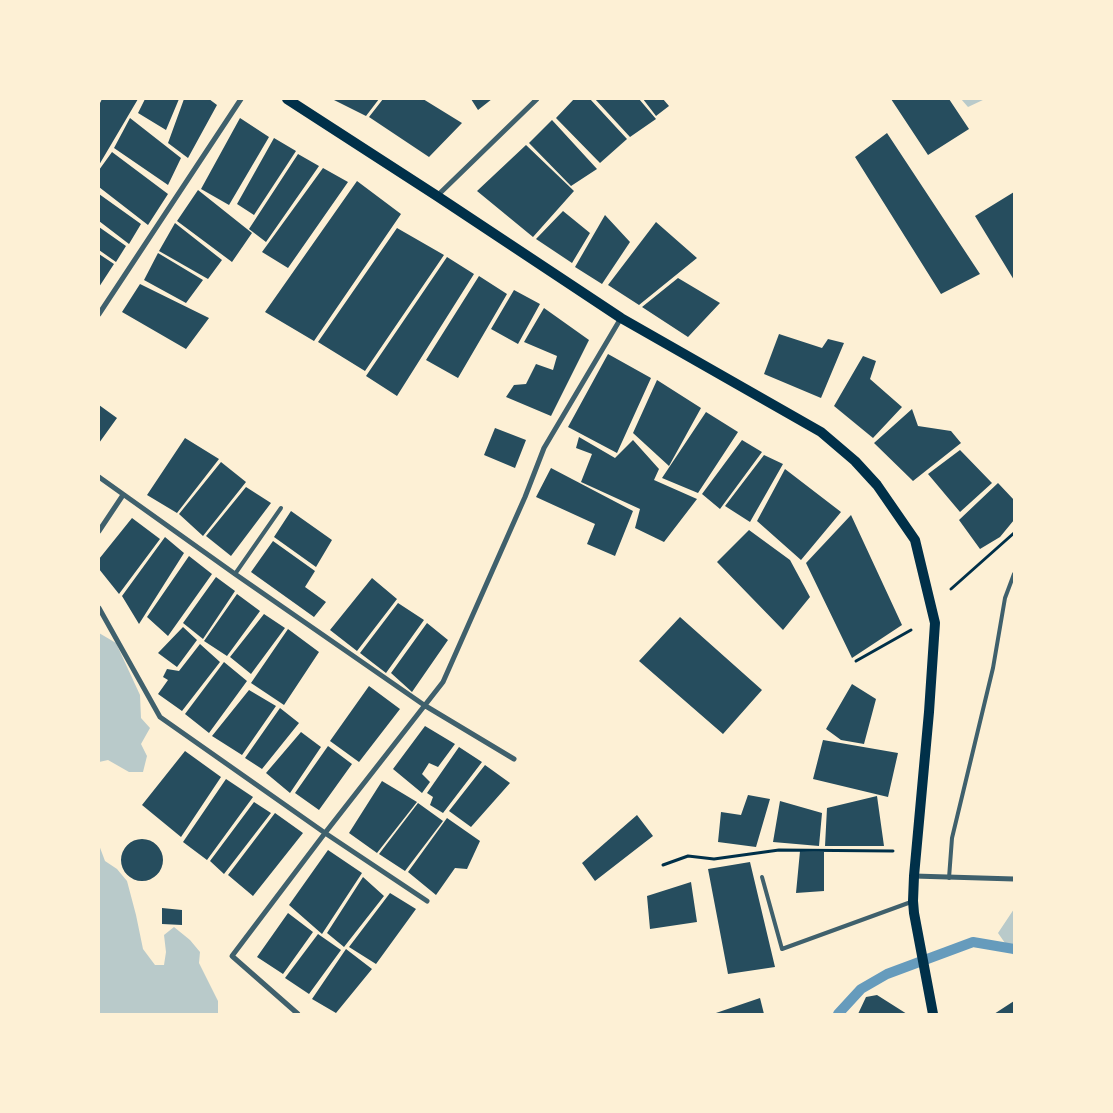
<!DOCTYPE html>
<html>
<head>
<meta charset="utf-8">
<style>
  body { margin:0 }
  #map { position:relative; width:1113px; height:1113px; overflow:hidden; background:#fdf0d5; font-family:Montserrat,sans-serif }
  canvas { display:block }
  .frame { position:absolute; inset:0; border:100px solid #fdf0d5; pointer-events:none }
</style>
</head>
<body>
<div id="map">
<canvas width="1113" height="1113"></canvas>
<div class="frame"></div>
</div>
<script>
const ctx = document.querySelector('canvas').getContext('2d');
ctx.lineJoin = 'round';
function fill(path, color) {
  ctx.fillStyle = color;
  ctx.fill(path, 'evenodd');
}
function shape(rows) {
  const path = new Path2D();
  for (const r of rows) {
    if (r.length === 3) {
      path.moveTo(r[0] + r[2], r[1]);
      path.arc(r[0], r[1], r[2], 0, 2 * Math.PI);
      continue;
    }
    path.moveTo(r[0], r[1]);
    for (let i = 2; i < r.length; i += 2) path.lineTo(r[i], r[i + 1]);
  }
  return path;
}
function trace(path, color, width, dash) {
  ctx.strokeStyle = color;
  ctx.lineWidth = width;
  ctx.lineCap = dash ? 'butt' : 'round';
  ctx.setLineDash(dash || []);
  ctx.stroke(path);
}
fill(shape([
  [961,99,985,99,968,107],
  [99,633,116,643,140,695,141,718,150,728,141,744,147,756,143,772,129,772,108,760,99,762],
  [99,845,105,861,117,869,127,881,136,915,143,949,155,965,164,965,166,952,164,935,174,927,190,940,200,952,199,963,218,1001,218,1014,99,1014],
  [1014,909,1014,956,998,933]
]), '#b9caca');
trace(shape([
  [838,1014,861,989,887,974,973,942,1014,949]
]), '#669bbc', 10);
fill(shape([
  [102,99,138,99,99,165,99,105],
  [145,99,179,99,166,130,138,113],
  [184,99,209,99,217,105,188,158,168,143],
  [332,99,379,99,366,116],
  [383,99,423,99,462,123,429,157,369,117],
  [471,99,492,99,478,110],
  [574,99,590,99,627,139,600,163,556,118],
  [595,99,639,99,656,119,630,137],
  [643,99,663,99,669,106,656,116],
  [891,99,949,99,969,129,928,155],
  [130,118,181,158,168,185,114,148],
  [240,118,269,137,229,205,201,189],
  [552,120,597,169,571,186,529,143],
  [887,133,980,274,941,294,855,157],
  [274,138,296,151,254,215,237,204],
  [526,145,574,191,533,237,477,191],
  [112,152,168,194,148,225,99,187,99,170],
  [298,154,319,166,266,242,249,229],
  [323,168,348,182,288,268,262,252],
  [357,181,401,214,314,341,265,312],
  [198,190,252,233,232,262,177,221],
  [1014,192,1014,280,975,216],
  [99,194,141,224,129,244,99,221],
  [563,211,590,233,572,263,536,239],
  [605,215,630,242,602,284,575,267],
  [656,222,697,258,639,305,608,285],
  [175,223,222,260,208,279,159,251],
  [99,227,126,246,116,262,99,250],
  [397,228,444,255,365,371,318,342],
  [158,253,203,280,186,303,144,280],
  [99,254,114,264,99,287],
  [447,257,474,274,397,396,366,376],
  [479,276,507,294,458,378,426,360],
  [678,278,720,303,688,337,642,307],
  [140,284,209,318,186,349,122,312],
  [514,290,540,304,518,344,491,329],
  [544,308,589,340,551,416,506,397,514,385,526,384,536,364,553,370,557,356,524,342],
  [779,334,822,348,828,339,844,343,821,398,764,374],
  [608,354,651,378,617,453,568,427],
  [863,356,876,361,870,379,902,407,873,438,834,406],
  [657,380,701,408,669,466,633,433],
  [99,405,117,418,99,443],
  [912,409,918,426,951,431,961,443,913,481,874,443],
  [706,412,738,432,698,493,662,478],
  [495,428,526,440,515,468,484,455],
  [579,437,615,458,633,440,659,469,654,480,697,499,664,542,635,528,640,509,581,482,592,454,576,448],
  [185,438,219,459,177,513,147,495],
  [742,440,762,452,720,509,702,494],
  [960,450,992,483,960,512,928,474],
  [764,455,783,464,750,522,725,506],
  [221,462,246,482,203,536,179,514],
  [551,468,633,511,615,556,587,544,595,524,536,497],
  [785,469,841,512,801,560,757,521],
  [998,483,1014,500,1014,520,1000,537,980,549,959,520],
  [246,487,271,503,231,556,206,536],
  [291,511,332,540,316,567,274,537],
  [851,515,902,625,852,658,806,563],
  [132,518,160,539,119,594,99,569,99,559],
  [749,530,790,560,810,597,783,630,717,562],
  [165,537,184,553,139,624,122,596],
  [273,541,315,571,305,587,326,602,314,617,251,572],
  [189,556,212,574,168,636,147,617],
  [216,577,235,591,203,639,183,623],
  [372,578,397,599,357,651,330,630],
  [237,594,260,611,227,656,204,641],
  [398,603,424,620,386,673,360,653],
  [264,614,285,628,251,674,230,657],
  [680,617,762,690,723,734,639,661],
  [427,623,448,640,412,692,391,673],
  [183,627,197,640,177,667,158,653],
  [288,629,319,652,284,705,251,683],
  [200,644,220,662,182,711,158,694,168,680,163,677,167,669,179,671],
  [224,662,247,681,209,733,185,714],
  [852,684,876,699,864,744,841,740,826,729],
  [369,686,400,709,359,762,330,741],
  [249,690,276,706,242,755,212,736],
  [280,708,299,723,262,769,245,758],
  [425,726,455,744,438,767,429,763,422,774,430,782,422,793,393,769],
  [301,732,321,747,290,793,266,773],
  [823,740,898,753,888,797,813,779],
  [328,746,352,764,319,810,295,793],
  [459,747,482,762,443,813,430,805,433,797,427,793],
  [185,751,221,777,181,837,142,805],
  [485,765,510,783,471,827,449,811],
  [226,779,253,797,207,860,183,842],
  [382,781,417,802,377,853,349,833],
  [748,795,770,799,756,847,718,842,721,812,741,815],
  [877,796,884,846,825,846,827,808],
  [780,801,822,813,819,846,773,842],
  [254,802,271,813,224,874,210,861],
  [418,803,443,821,405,871,379,854],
  [275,813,303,833,253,896,228,875],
  [637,815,653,836,595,881,582,863],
  [447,818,480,841,467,869,455,868,436,895,408,872],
  [142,860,21],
  [328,850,362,873,322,934,289,905],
  [800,851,824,852,824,891,796,893],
  [750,862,775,967,728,974,708,869],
  [363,877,384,896,344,947,327,933],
  [691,882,697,922,650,929,647,896],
  [390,893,416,909,376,964,349,947],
  [162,908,182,910,182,925,162,924],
  [288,913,313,932,283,974,257,957],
  [318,934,341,950,309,994,285,978],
  [346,949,372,969,336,1013,312,999],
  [877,995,907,1014,858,1014,866,997],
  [760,998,764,1014,713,1014],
  [1014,1001,1014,1014,994,1014]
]), '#264d5e');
trace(shape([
  [951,589,1014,533],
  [856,661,911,630],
  [663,865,688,856,714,859,779,850,893,851]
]), '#003049', 3);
trace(shape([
  [235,574,281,508],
  [762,877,782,949,911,902],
  [949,878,952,838,993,668,1005,598,1014,574]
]), '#3f606c', 4);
trace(shape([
  [437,196,537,99],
  [99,314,241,99],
  [99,477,235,574,424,705,514,759],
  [99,531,123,495],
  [99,608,160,717,325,833,427,901],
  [914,876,1014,879],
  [298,1014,232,956,325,833,443,682,525,497,544,448,621,318]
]), '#3f606c', 5);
trace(shape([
  [287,99,437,196,621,318,821,432,855,461,877,485,915,540,935,623,929,712,914,876,913,901,914,913,933,1014]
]), '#003049', 10);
</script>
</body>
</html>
